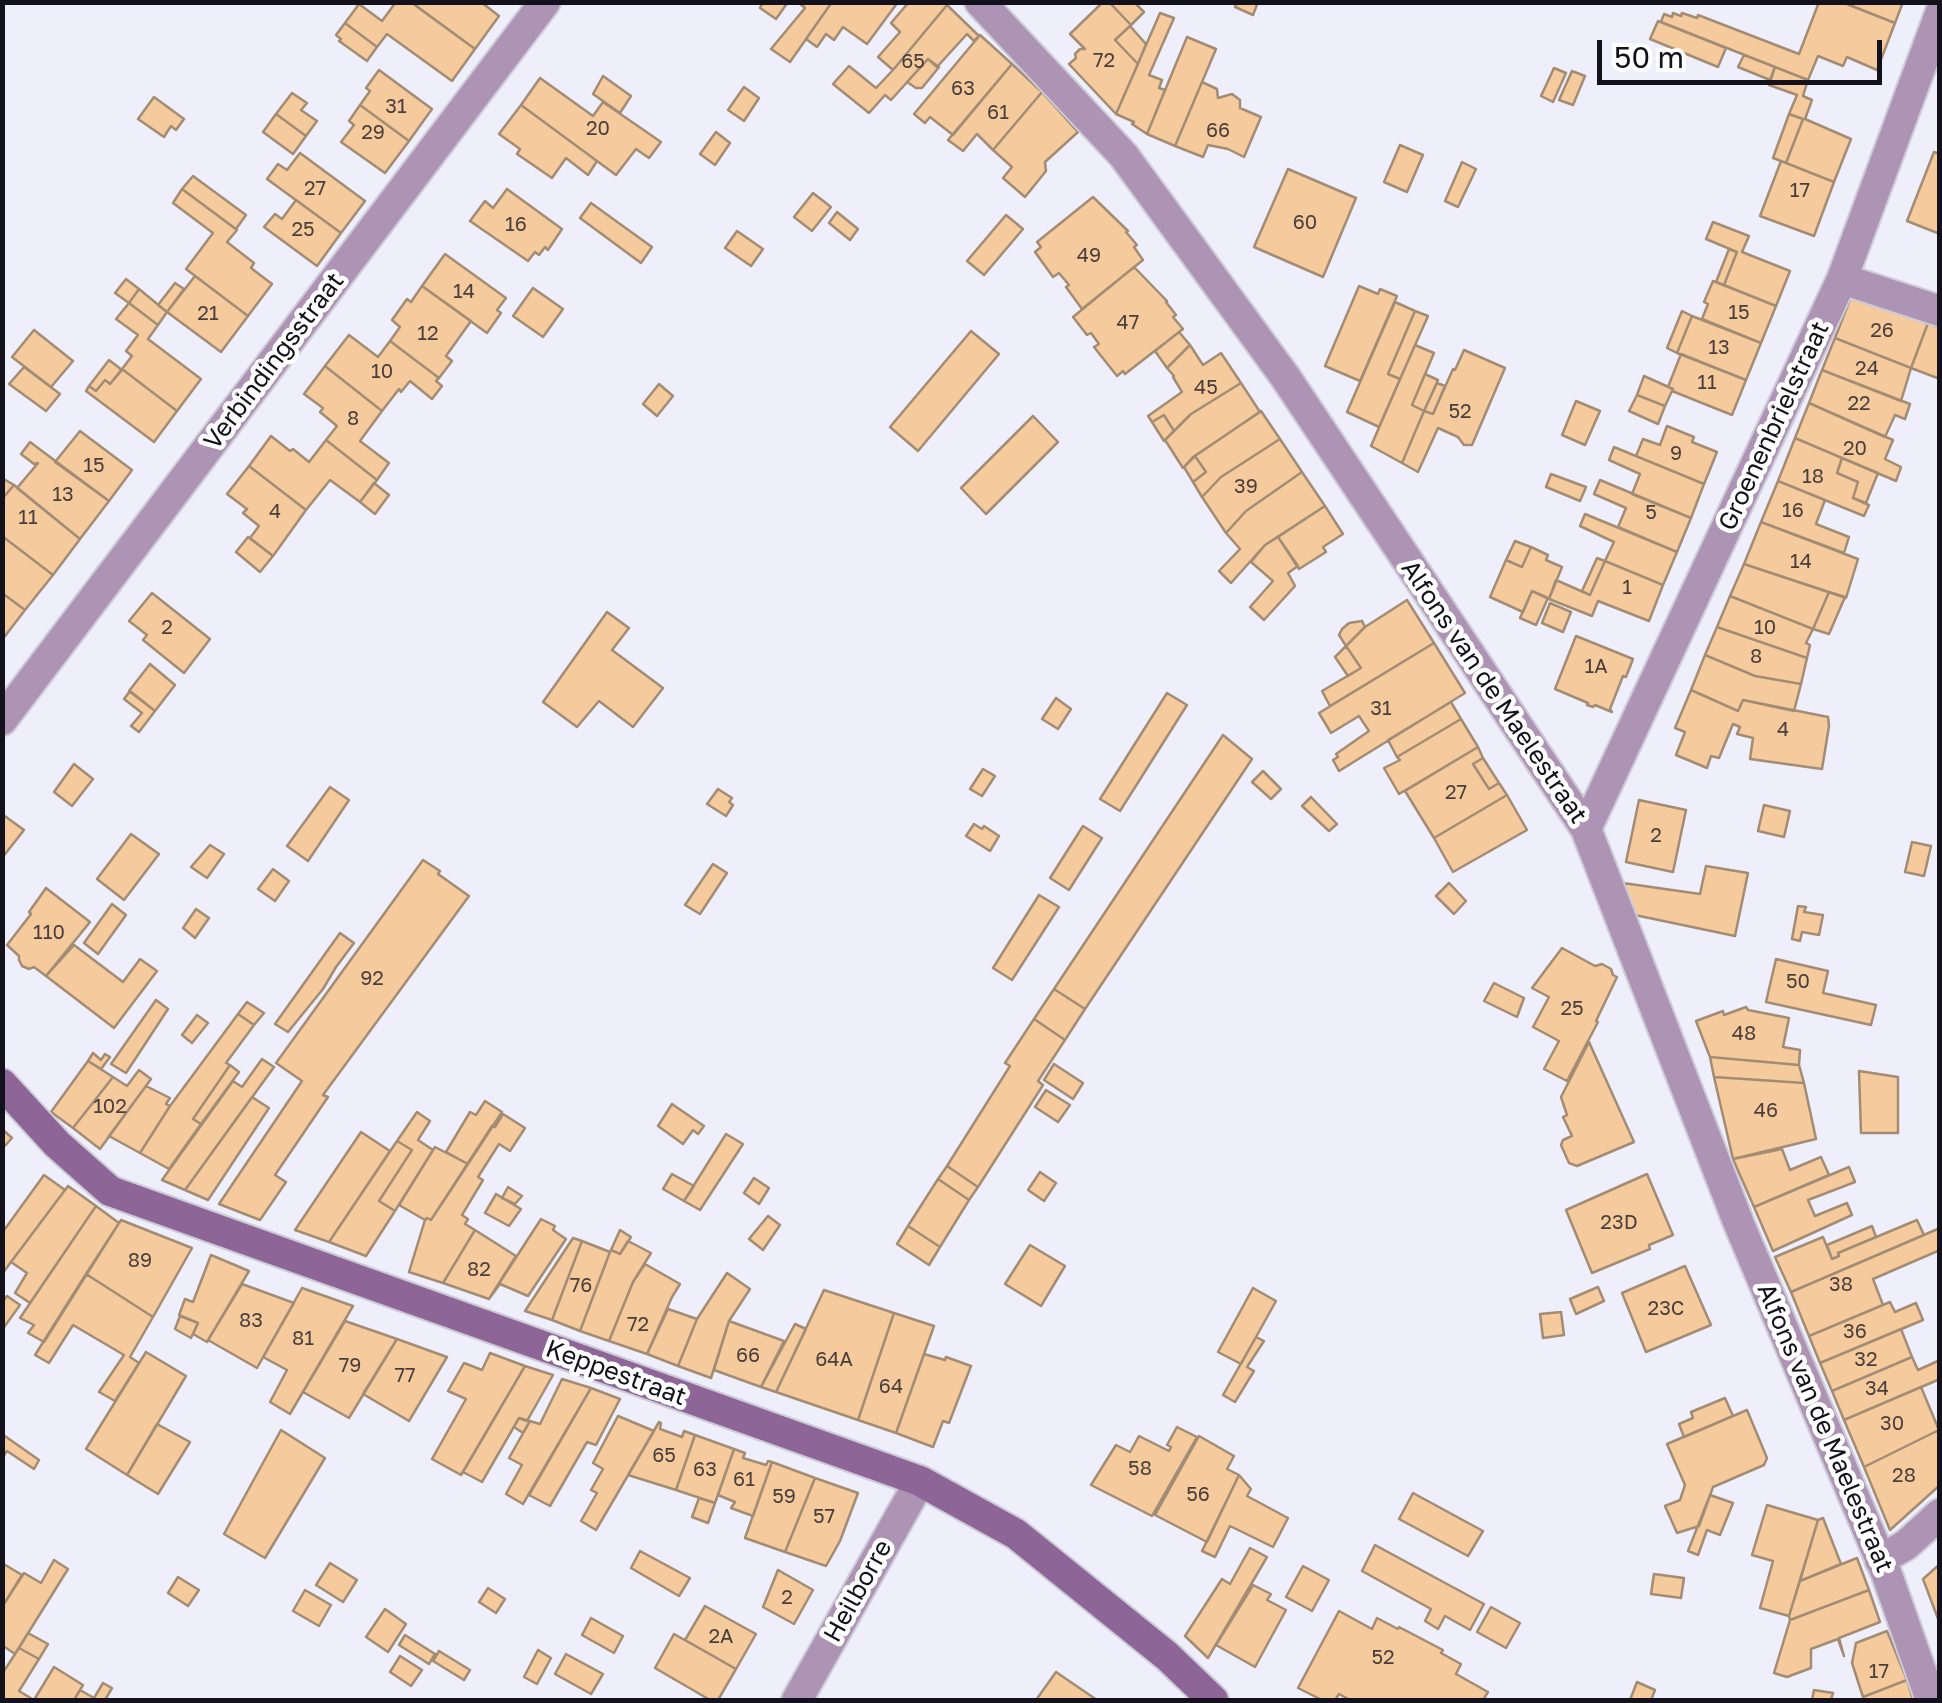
<!DOCTYPE html>
<html>
<head>
<meta charset="utf-8">
<style>
  body { margin:0 }
  #map { position:relative; width:1942px; height:1703px; overflow:hidden; background:#efeefb; font-family:"Golos Text",sans-serif }
  canvas { display:block }
  .frame { position:absolute; inset:0; border:5px solid #12111c; pointer-events:none }
  .scale { position:absolute; left:1597px; top:40px; width:285px; height:45px; box-sizing:border-box; border:5px solid #12111c; border-top:0; padding-left:12px; font-size:30px; line-height:35px; white-space:nowrap; color:#12111c; -webkit-text-stroke:8px #fff; paint-order:stroke }
</style>
</head>
<body>
<div id="map">
<canvas width="1942" height="1703"></canvas>
<div class="frame"></div>
<div class="scale">50 m</div>
</div>
<script>
const ctx = document.querySelector('canvas').getContext('2d');
ctx.lineJoin = 'round';
function fill(path, color) {
  ctx.fillStyle = color;
  ctx.fill(path, 'evenodd');
}
function shape(rows) {
  const path = new Path2D();
  for (const r of rows) {
    path.moveTo(r[0], r[1]);
    for (let i = 2; i < r.length; i += 2) path.lineTo(r[i], r[i + 1]);
  }
  return path;
}
function trace(path, color, width, dash) {
  ctx.strokeStyle = color;
  ctx.lineWidth = width;
  ctx.lineCap = dash ? 'butt' : 'round';
  ctx.setLineDash(dash || []);
  ctx.stroke(path);
}
function drawText(font, color, halo, rows, align = 'center') {
  ctx.font = font + ' "Golos Text",sans-serif';
  ctx.lineWidth = 9;
  ctx.setLineDash([]);
  ctx.textBaseline = 'middle';
  ctx.strokeStyle = halo;
  ctx.fillStyle = color;
  for (const [text, x, y, turn = 0] of rows) {
    ctx.save();
    ctx.translate(x, y);
    ctx.rotate((+turn || 0) * Math.PI / 180);
    ctx.textAlign = isNaN(turn) ? turn : align;
    if (halo) ctx.strokeText(text, 0, 0);
    ctx.fillText(text, 0, 0);
    ctx.restore();
  }
}
const building = shape([
  [396,2,411,2,475,49,452,81,387,34,377,47,345,23,359,4,382,21,396,2],
  [418,2,481,2,499,16,475,49,416,6,418,2],
  [763,2,788,2,776,19,760,8,763,2],
  [798,2,832,2,790,62,771,49,805,8,798,2],
  [832,2,846,3,898,2,867,44,843,27,834,40,826,34,817,47,806,39,832,2],
  [909,2,944,2,947,5,893,70,878,57,900,32,891,23,909,2],
  [1103,2,1109,2,1131,25,1115,40,1138,64,1116,114,1069,64,1076,58,1075,54,1080,49,1085,49,1070,34,1103,2],
  [1109,2,1134,2,1144,12,1131,25,1109,2],
  [1237,2,1258,2,1253,15,1235,7,1237,2],
  [1819,2,1842,2,1895,23,1877,70,1847,57,1843,66,1818,56,1808,80,1661,22,1664,14,1672,17,1673,13,1681,16,1682,13,1697,18,1698,15,1799,54,1819,2],
  [1850,2,1903,2,1895,23,1849,5,1850,2],
  [947,5,979,36,974,41,967,34,937,67,928,59,891,100,885,95,869,113,833,84,849,66,876,88,893,70,947,5],
  [1160,13,1174,18,1149,75,1162,80,1159,88,1165,90,1147,134,1132,124,1134,122,1116,114,1160,13],
  [1658,21,1726,48,1718,67,1650,39,1658,21],
  [345,23,377,47,367,61,339,41,341,39,336,35,345,23],
  [1130,26,1146,44,1138,64,1115,40,1130,26],
  [980,35,1012,64,953,135,930,117,925,123,914,114,980,35],
  [1187,37,1216,49,1175,146,1147,134,1187,37],
  [1744,55,1775,67,1770,80,1738,67,1744,55],
  [928,59,939,67,922,88,916,88,907,82,928,59],
  [1012,64,1042,92,993,150,977,134,963,151,948,140,1012,64],
  [1775,67,1808,80,1803,96,1812,100,1805,119,1851,139,1834,182,1786,163,1803,119,1789,114,1797,95,1769,85,1775,67],
  [1554,68,1566,73,1553,102,1541,96,1554,68],
  [379,70,432,109,409,141,360,105,370,91,366,88,379,70],
  [1572,71,1585,76,1573,105,1559,100,1572,71],
  [603,76,631,96,620,113,593,94,603,76],
  [540,78,593,116,603,102,661,142,649,158,636,149,616,175,521,105,540,78],
  [1202,82,1217,89,1218,98,1232,94,1240,100,1240,108,1261,117,1244,157,1228,149,1208,145,1203,157,1175,146,1202,82],
  [744,87,759,98,744,121,728,110,744,87],
  [1042,92,1078,132,1045,162,1046,171,1025,197,1003,178,1012,167,993,150,1042,92],
  [292,93,307,103,301,110,317,121,306,136,276,114,292,93],
  [154,97,184,119,176,130,171,126,164,137,138,119,154,97],
  [360,105,409,141,385,173,341,142,354,125,349,121,360,105],
  [521,105,597,161,588,175,566,158,552,178,517,154,520,149,499,134,521,105],
  [276,114,306,136,293,154,263,132,276,114],
  [1789,114,1803,119,1786,163,1773,158,1789,114],
  [716,132,730,143,715,165,700,154,716,132],
  [1400,145,1423,155,1407,192,1384,182,1400,145],
  [1934,152,1940,154,1940,234,1907,221,1934,152],
  [300,153,365,201,341,233,267,179,278,164,287,170,300,153],
  [1781,161,1834,182,1814,236,1760,216,1781,161],
  [1462,162,1476,169,1458,207,1445,201,1462,162],
  [1288,169,1356,198,1323,277,1254,247,1288,169],
  [193,176,246,215,236,229,182,189,193,176],
  [182,189,237,230,227,242,254,263,251,268,272,284,248,316,186,269,213,233,173,203,182,189],
  [507,189,562,229,548,250,545,247,539,255,535,252,528,261,470,221,485,201,493,208,507,189],
  [813,193,831,207,812,231,794,217,813,193],
  [1093,197,1128,231,1126,232,1137,245,1134,247,1143,260,1082,309,1066,287,1069,285,1059,273,1053,277,1035,252,1041,247,1037,242,1093,197],
  [296,200,341,233,317,266,264,227,275,214,282,219,296,200],
  [591,203,652,247,641,263,580,218,591,203],
  [837,212,858,229,850,240,829,223,837,212],
  [1006,215,1023,229,984,275,967,261,1006,215],
  [1713,222,1749,236,1742,252,1790,271,1776,306,1724,285,1737,252,1706,239,1713,222],
  [737,231,763,249,751,266,725,248,737,231],
  [1729,249,1737,252,1724,285,1716,282,1729,249],
  [445,254,506,298,497,310,501,313,487,333,422,286,445,254],
  [1134,267,1167,301,1166,302,1176,315,1173,317,1183,329,1125,374,1123,371,1117,376,1094,347,1099,344,1091,333,1087,335,1073,317,1134,267],
  [195,276,248,316,221,352,167,312,195,276],
  [126,279,139,289,129,303,115,293,126,279],
  [1713,281,1776,306,1761,343,1702,319,1708,304,1704,302,1713,281],
  [175,283,184,289,167,312,158,305,175,283],
  [422,286,471,321,446,356,452,361,439,378,390,341,400,327,392,320,407,299,411,302,422,286],
  [1359,286,1378,294,1380,289,1397,296,1360,381,1325,366,1359,286],
  [533,288,563,309,543,337,513,316,533,288],
  [139,289,167,312,158,325,129,303,139,289],
  [1857,295,1928,323,1911,368,1835,338,1851,297,1857,295],
  [1395,302,1415,311,1388,374,1400,379,1379,427,1347,412,1395,302],
  [129,303,158,325,148,339,201,379,177,411,122,369,132,356,126,351,138,335,116,319,129,303],
  [1415,311,1428,316,1400,379,1388,374,1415,311],
  [1682,311,1692,316,1677,353,1667,348,1682,311],
  [1692,316,1761,343,1746,380,1677,353,1692,316],
  [1928,323,1940,328,1940,379,1911,368,1928,323],
  [34,330,73,361,51,387,12,357,34,330],
  [971,331,999,354,918,451,890,427,971,331],
  [1179,332,1190,345,1167,368,1155,351,1179,332],
  [349,335,378,357,390,341,439,378,436,381,442,386,432,399,410,381,401,392,399,389,382,411,325,366,349,335],
  [1835,338,1911,368,1901,401,1822,370,1835,338],
  [1190,345,1203,365,1221,353,1241,383,1191,414,1174,431,1164,415,1152,422,1148,416,1182,392,1173,377,1174,376,1167,368,1190,345],
  [1415,345,1434,353,1412,405,1424,411,1402,463,1371,446,1415,345],
  [1464,350,1505,368,1472,445,1464,445,1458,437,1438,428,1418,472,1402,463,1424,411,1433,414,1453,369,1455,370,1464,350],
  [1681,354,1746,380,1732,415,1672,391,1673,389,1668,387,1681,354],
  [109,360,122,370,110,384,105,380,96,391,89,386,109,360],
  [325,366,382,411,360,441,389,463,377,480,326,440,337,426,320,412,323,408,304,394,325,366],
  [24,367,60,394,46,411,9,384,24,367],
  [122,369,177,411,154,442,86,391,89,386,96,391,105,380,110,384,122,369],
  [1822,370,1910,404,1905,419,1895,415,1885,437,1809,403,1822,370],
  [1425,374,1438,380,1424,411,1412,405,1425,374],
  [1644,376,1673,389,1665,406,1637,395,1644,376],
  [1241,383,1260,412,1193,457,1183,468,1165,440,1191,414,1241,383],
  [1437,383,1445,386,1433,414,1424,411,1437,383],
  [659,384,673,396,657,416,643,404,659,384],
  [1637,395,1665,406,1658,424,1629,411,1637,395],
  [1576,401,1600,411,1585,445,1562,435,1576,401],
  [1809,403,1893,440,1885,459,1901,467,1896,481,1795,438,1809,403],
  [1261,411,1280,439,1221,477,1202,497,1193,482,1206,472,1195,456,1261,411],
  [1164,415,1174,431,1164,441,1152,422,1164,415],
  [1033,416,1058,442,986,514,961,488,1033,416],
  [1667,426,1694,437,1692,442,1717,452,1704,484,1636,456,1643,439,1660,445,1667,426],
  [80,431,132,470,109,501,55,462,80,431],
  [271,436,290,451,293,449,309,462,326,440,377,480,360,502,330,480,306,510,249,466,271,436],
  [1795,438,1842,458,1837,473,1858,482,1853,498,1869,505,1864,516,1778,481,1795,438],
  [1280,439,1302,472,1246,511,1226,533,1202,497,1221,477,1280,439],
  [30,442,109,501,80,539,17,488,38,463,34,464,21,454,30,442],
  [1614,447,1704,484,1691,518,1632,494,1640,474,1609,460,1614,447],
  [1195,456,1206,472,1193,482,1184,467,1195,456],
  [1842,458,1878,473,1866,503,1853,498,1858,482,1837,473,1842,458],
  [249,466,306,510,273,556,250,538,259,526,243,513,247,509,227,494,249,466],
  [1302,472,1325,506,1265,545,1231,583,1219,571,1240,549,1226,533,1246,511,1302,472],
  [1551,474,1586,487,1580,501,1546,487,1551,474],
  [2,478,14,485,2,499,2,478],
  [1600,480,1691,518,1677,552,1618,527,1626,508,1594,494,1600,480],
  [1778,481,1825,500,1816,524,1849,537,1844,553,1761,522,1778,481],
  [374,483,389,495,375,514,360,502,374,483],
  [14,485,80,539,53,575,2,536,2,499,14,485],
  [1325,506,1343,534,1323,547,1326,552,1299,569,1278,537,1325,506],
  [1585,514,1677,552,1663,585,1605,561,1614,542,1580,526,1585,514],
  [1761,522,1858,559,1846,598,1744,564,1761,522],
  [2,536,53,575,25,610,2,593,2,536],
  [248,537,273,556,260,572,236,552,248,537],
  [1278,537,1298,566,1288,573,1295,586,1264,620,1250,607,1273,581,1251,562,1265,545,1278,537],
  [1515,541,1531,547,1522,567,1506,560,1515,541],
  [1531,547,1548,555,1546,560,1562,567,1549,599,1532,591,1523,612,1490,597,1506,560,1522,567,1531,547],
  [1597,558,1605,561,1590,595,1582,591,1597,558],
  [1605,561,1663,585,1649,621,1598,601,1592,616,1549,599,1556,580,1590,595,1605,561],
  [1744,564,1829,592,1813,629,1730,596,1744,564],
  [1532,591,1548,598,1536,625,1520,618,1532,591],
  [1829,592,1845,597,1829,634,1813,629,1829,592],
  [2,593,25,610,2,640,2,593],
  [152,593,210,639,184,673,143,640,147,635,129,621,152,593],
  [1730,596,1813,629,1806,643,1810,645,1807,658,1717,627,1730,596],
  [1407,600,1434,643,1330,706,1322,691,1361,668,1346,646,1365,627,1407,600],
  [1550,603,1571,612,1563,632,1542,623,1550,603],
  [607,612,629,628,612,650,663,688,633,727,599,701,577,727,543,702,607,612],
  [1362,621,1365,627,1346,646,1339,635,1342,629,1349,623,1362,621],
  [1717,627,1807,658,1801,684,1755,676,1705,655,1717,627],
  [1576,636,1633,659,1626,677,1623,676,1610,709,1612,712,1595,705,1593,707,1587,705,1588,703,1555,689,1576,636],
  [1434,643,1465,693,1339,771,1333,760,1338,757,1336,754,1369,731,1359,716,1331,733,1319,713,1434,643],
  [1346,646,1361,668,1348,676,1335,657,1346,646],
  [1705,655,1755,676,1801,684,1794,711,1743,700,1738,711,1691,690,1705,655],
  [150,664,175,685,155,711,129,691,150,664],
  [1691,690,1738,711,1743,700,1828,717,1829,726,1822,769,1750,759,1753,738,1737,734,1740,727,1733,724,1719,758,1711,756,1707,768,1676,755,1685,732,1675,728,1691,690],
  [130,691,155,711,139,732,131,726,142,713,124,699,130,691],
  [1167,693,1187,705,1120,811,1100,799,1167,693],
  [1056,698,1071,709,1058,729,1042,719,1056,698],
  [1451,702,1461,719,1397,757,1388,740,1451,702],
  [1461,719,1478,747,1399,794,1384,768,1400,760,1397,757,1461,719],
  [1223,735,1252,759,1085,1009,1054,989,1223,735],
  [1478,747,1483,758,1473,764,1489,789,1499,783,1507,795,1434,838,1405,791,1478,747],
  [1483,758,1499,783,1489,789,1473,764,1483,758],
  [74,764,93,779,72,806,54,792,74,764],
  [983,769,995,776,982,796,970,789,983,769],
  [1263,771,1281,789,1271,799,1252,782,1263,771],
  [330,787,349,800,308,861,287,846,330,787],
  [718,789,732,798,729,802,733,805,726,816,707,804,718,789],
  [1507,795,1527,830,1453,872,1434,838,1507,795],
  [1311,797,1337,824,1329,831,1302,806,1311,797],
  [1639,800,1686,810,1673,872,1626,862,1639,800],
  [1764,805,1790,811,1784,837,1758,831,1764,805],
  [2,814,24,830,2,858,2,814],
  [974,824,982,829,984,826,999,836,990,851,966,836,974,824],
  [1083,826,1102,838,1069,890,1050,878,1083,826],
  [131,834,159,854,124,900,97,879,131,834],
  [1912,842,1931,846,1924,876,1905,872,1912,842],
  [210,845,224,854,207,878,191,867,210,845],
  [423,860,440,871,438,874,469,896,323,1095,328,1097,275,1175,286,1182,260,1220,219,1204,302,1081,276,1063,423,860],
  [713,864,727,873,700,914,685,905,713,864],
  [1706,866,1748,873,1735,936,1630,914,1623,883,1700,894,1706,866],
  [273,869,289,881,275,901,258,889,273,869],
  [1449,883,1466,901,1454,914,1436,896,1449,883],
  [46,888,90,922,46,976,34,967,29,969,22,966,19,960,19,956,7,945,31,914,29,912,46,888],
  [1039,895,1059,907,1012,980,993,968,1039,895],
  [112,904,126,915,98,954,84,943,112,904],
  [1798,906,1806,907,1804,912,1823,915,1819,935,1802,932,1800,941,1792,939,1798,906],
  [196,909,209,918,195,938,183,928,196,909],
  [340,933,354,943,336,967,323,989,288,1032,275,1024,340,933],
  [74,945,123,982,140,959,157,971,114,1028,46,976,74,945],
  [1562,948,1595,966,1602,964,1611,969,1613,975,1617,977,1596,1021,1598,1022,1567,1081,1544,1069,1559,1041,1533,1027,1549,997,1532,988,1562,948],
  [1776,959,1828,971,1823,993,1876,1005,1871,1025,1766,1002,1776,959],
  [1494,983,1524,998,1517,1017,1484,1001,1494,983],
  [1054,989,1085,1009,1065,1040,1034,1019,1054,989],
  [156,1000,168,1009,126,1073,111,1064,156,1000],
  [247,1002,264,1013,254,1025,238,1014,247,1002],
  [1746,1007,1748,1010,1789,1018,1783,1047,1800,1050,1799,1065,1710,1057,1696,1021,1723,1011,1724,1015,1746,1007],
  [238,1014,254,1025,226,1063,230,1065,193,1119,201,1124,169,1169,140,1153,170,1106,238,1014],
  [197,1015,208,1023,192,1043,182,1035,197,1015],
  [1034,1019,1065,1040,1038,1081,1043,1085,978,1187,947,1166,1010,1066,1005,1063,1034,1019],
  [1589,1042,1634,1142,1577,1166,1569,1163,1561,1145,1563,1140,1572,1136,1563,1117,1567,1115,1561,1097,1589,1042],
  [93,1053,101,1060,105,1054,110,1057,101,1069,88,1061,93,1053],
  [1710,1057,1799,1065,1804,1083,1714,1077,1710,1057],
  [262,1059,274,1067,185,1190,162,1180,233,1081,242,1087,262,1059],
  [88,1061,113,1077,73,1128,51,1112,88,1061],
  [1054,1064,1083,1083,1073,1099,1044,1080,1054,1064],
  [230,1065,239,1072,201,1124,193,1119,230,1065],
  [139,1070,151,1079,100,1149,73,1128,113,1077,127,1086,139,1070],
  [1859,1071,1898,1077,1898,1133,1861,1133,1859,1071],
  [1714,1077,1804,1083,1816,1139,1733,1159,1714,1077],
  [146,1086,170,1098,166,1104,170,1106,140,1153,109,1136,146,1086],
  [1046,1090,1070,1105,1058,1122,1035,1107,1046,1090],
  [252,1097,269,1108,208,1200,185,1190,252,1097],
  [485,1101,502,1112,468,1164,446,1152,470,1112,476,1115,485,1101],
  [672,1104,704,1126,698,1134,693,1130,683,1144,658,1126,672,1104],
  [417,1112,430,1121,418,1140,433,1150,395,1211,379,1201,412,1150,397,1141,417,1112],
  [503,1114,525,1128,510,1151,499,1144,478,1177,483,1180,462,1215,468,1219,465,1224,475,1230,443,1283,409,1272,425,1220,427,1218,431,1220,492,1126,495,1127,503,1114],
  [2,1129,12,1138,2,1149,2,1129],
  [361,1132,390,1151,329,1242,295,1230,361,1132],
  [726,1134,743,1144,700,1210,684,1201,726,1134],
  [397,1141,412,1150,379,1201,395,1211,366,1256,329,1242,397,1141],
  [435,1147,468,1164,431,1220,427,1218,425,1220,399,1205,435,1147],
  [1782,1149,1790,1170,1821,1157,1829,1175,1754,1207,1733,1159,1782,1149],
  [947,1166,978,1187,969,1200,938,1179,947,1166],
  [1849,1167,1855,1182,1808,1200,1815,1216,1847,1203,1852,1215,1773,1251,1754,1207,1849,1167],
  [1040,1172,1056,1183,1044,1201,1028,1190,1040,1172],
  [672,1174,694,1186,684,1201,663,1189,672,1174],
  [1647,1174,1673,1235,1649,1245,1650,1249,1592,1273,1566,1210,1647,1174],
  [44,1175,65,1190,2,1274,2,1233,44,1175],
  [754,1178,769,1188,759,1204,744,1193,754,1178],
  [938,1179,969,1200,940,1247,908,1226,938,1179],
  [68,1186,96,1206,30,1303,15,1293,27,1273,11,1262,68,1186],
  [508,1187,522,1196,515,1204,502,1198,508,1187],
  [496,1194,521,1209,509,1226,485,1213,496,1194],
  [96,1206,119,1223,44,1342,28,1333,34,1325,20,1318,96,1206],
  [768,1216,780,1225,763,1250,749,1239,768,1216],
  [541,1219,555,1226,553,1230,566,1239,528,1296,500,1284,489,1299,541,1219],
  [121,1220,192,1248,153,1317,86,1274,121,1220],
  [1917,1220,1924,1235,1791,1292,1775,1257,1823,1237,1832,1259,1839,1256,1838,1253,1917,1220],
  [908,1226,940,1247,929,1265,897,1244,908,1226],
  [1872,1226,1876,1237,1838,1253,1839,1256,1832,1259,1827,1245,1872,1226],
  [1940,1228,1940,1250,1873,1279,1883,1305,1809,1336,1791,1292,1940,1228],
  [475,1230,516,1256,489,1299,443,1283,475,1230],
  [620,1230,631,1237,620,1254,611,1250,620,1230],
  [573,1238,582,1241,552,1320,525,1311,573,1238],
  [582,1241,610,1252,580,1331,552,1320,582,1241],
  [628,1241,651,1253,633,1282,609,1341,580,1331,610,1252,611,1250,620,1254,628,1241],
  [1030,1245,1065,1266,1041,1306,1005,1284,1030,1245],
  [211,1255,249,1271,207,1342,193,1334,198,1323,179,1315,185,1299,193,1302,211,1255],
  [645,1264,680,1284,672,1297,647,1354,609,1341,633,1282,645,1264],
  [1685,1266,1711,1325,1646,1352,1622,1293,1685,1266],
  [727,1273,750,1289,729,1321,711,1378,678,1366,697,1319,727,1273],
  [86,1274,153,1317,130,1357,139,1363,115,1401,99,1392,124,1355,73,1325,49,1363,35,1355,86,1274],
  [242,1284,294,1303,257,1368,208,1340,242,1284],
  [1598,1287,1604,1301,1576,1314,1570,1299,1598,1287],
  [302,1288,353,1306,290,1414,270,1402,287,1370,263,1357,302,1288],
  [1253,1288,1276,1301,1241,1364,1218,1352,1253,1288],
  [824,1290,894,1313,858,1420,776,1392,824,1290],
  [7,1296,20,1305,2,1330,2,1303,7,1296],
  [1890,1302,1895,1312,1916,1303,1923,1320,1820,1363,1809,1336,1890,1302],
  [668,1309,697,1319,678,1366,647,1354,668,1309],
  [1561,1312,1564,1335,1543,1338,1540,1314,1561,1312],
  [894,1313,934,1326,896,1433,858,1420,894,1313],
  [180,1316,198,1323,191,1338,175,1329,180,1316],
  [345,1321,397,1339,349,1418,303,1392,345,1321],
  [729,1321,784,1341,761,1387,714,1370,729,1321],
  [795,1324,806,1329,776,1392,761,1387,795,1324],
  [1901,1329,1912,1357,1832,1391,1820,1363,1901,1329],
  [1256,1337,1264,1341,1247,1367,1254,1371,1235,1402,1223,1395,1256,1337],
  [397,1339,447,1357,409,1421,363,1394,397,1339],
  [146,1352,186,1376,127,1475,86,1449,146,1352],
  [490,1353,525,1366,461,1475,432,1459,466,1399,448,1391,464,1363,482,1370,490,1353],
  [924,1354,945,1360,946,1357,971,1366,949,1423,943,1421,933,1447,896,1433,924,1354],
  [1912,1357,1918,1370,1940,1360,1940,1379,1844,1420,1832,1391,1912,1357],
  [525,1366,553,1375,527,1421,519,1418,482,1482,463,1472,525,1366],
  [562,1379,591,1388,523,1504,506,1494,522,1465,509,1458,530,1421,540,1424,562,1379],
  [1921,1387,1939,1430,1864,1467,1844,1420,1921,1387],
  [591,1388,620,1399,596,1445,587,1442,550,1506,529,1495,591,1388],
  [1725,1398,1733,1416,1684,1437,1679,1424,1693,1418,1691,1412,1725,1398],
  [1747,1410,1767,1458,1764,1465,1713,1487,1699,1526,1677,1533,1665,1506,1680,1500,1685,1485,1667,1444,1747,1410],
  [618,1416,654,1431,596,1530,581,1521,597,1493,591,1490,603,1469,593,1463,618,1416],
  [519,1418,530,1421,523,1433,514,1427,519,1418],
  [659,1422,661,1423,660,1429,682,1437,684,1431,695,1435,676,1490,628,1475,659,1422],
  [157,1424,190,1442,158,1494,127,1475,157,1424],
  [1177,1427,1197,1437,1152,1516,1091,1485,1116,1445,1130,1452,1139,1436,1169,1451,1171,1447,1167,1445,1177,1427],
  [281,1430,325,1458,265,1558,224,1534,281,1430],
  [1939,1430,1940,1485,1890,1530,1864,1467,1939,1430],
  [2,1434,39,1460,34,1469,7,1451,2,1458,2,1434],
  [695,1435,734,1449,715,1503,676,1490,695,1435],
  [1199,1436,1234,1456,1227,1469,1239,1475,1207,1542,1155,1515,1199,1436],
  [734,1449,745,1453,743,1458,766,1465,768,1461,772,1462,753,1516,731,1508,735,1502,718,1495,734,1449],
  [772,1462,815,1478,785,1552,745,1538,772,1462],
  [1239,1475,1251,1489,1247,1496,1288,1518,1273,1547,1230,1526,1215,1557,1202,1551,1239,1475],
  [815,1478,858,1493,840,1541,826,1566,785,1552,815,1478],
  [1413,1493,1483,1531,1468,1556,1399,1519,1413,1493],
  [1710,1495,1733,1503,1720,1535,1707,1530,1698,1555,1688,1551,1710,1495],
  [699,1498,715,1503,708,1523,692,1517,699,1498],
  [1767,1505,1818,1520,1789,1616,1760,1608,1773,1561,1752,1555,1767,1505],
  [1823,1518,1841,1564,1800,1581,1818,1520,1823,1518],
  [1375,1545,1484,1604,1470,1630,1445,1616,1438,1629,1425,1621,1431,1609,1362,1571,1375,1545],
  [1250,1548,1267,1557,1208,1658,1185,1636,1222,1579,1230,1584,1250,1548],
  [640,1551,690,1578,679,1596,631,1568,640,1551],
  [1857,1558,1869,1590,1790,1620,1789,1616,1800,1581,1857,1558],
  [54,1560,68,1569,15,1654,2,1645,2,1607,24,1573,41,1583,54,1560],
  [2,1563,22,1575,2,1607,2,1563],
  [330,1563,357,1580,343,1602,316,1585,330,1563],
  [1940,1564,1940,1624,1923,1579,1940,1564],
  [1303,1566,1329,1580,1312,1611,1286,1597,1303,1566],
  [778,1570,813,1590,794,1624,763,1607,778,1570],
  [1654,1574,1684,1578,1681,1598,1651,1594,1654,1574],
  [178,1577,199,1590,188,1606,168,1593,178,1577],
  [1253,1585,1271,1594,1267,1600,1286,1610,1255,1667,1216,1645,1253,1585],
  [488,1588,505,1599,496,1613,479,1602,488,1588],
  [305,1590,331,1605,319,1626,293,1611,305,1590],
  [1869,1590,1880,1622,1839,1638,1844,1656,1838,1639,1811,1649,1811,1668,1787,1677,1774,1673,1790,1620,1869,1590],
  [705,1606,756,1634,736,1669,685,1640,705,1606],
  [1491,1607,1520,1623,1506,1648,1477,1632,1491,1607],
  [385,1609,406,1624,388,1652,366,1637,385,1609],
  [1339,1611,1372,1629,1377,1618,1398,1629,1399,1627,1443,1650,1441,1653,1461,1664,1456,1674,1488,1692,1483,1700,1350,1700,1339,1694,1335,1700,1322,1700,1298,1688,1339,1611],
  [591,1618,623,1636,614,1653,582,1635,591,1618],
  [1887,1631,1907,1680,1863,1697,1852,1663,1856,1643,1887,1631],
  [28,1633,48,1644,39,1659,19,1648,28,1633],
  [674,1634,736,1669,718,1700,710,1700,655,1668,674,1634],
  [405,1635,435,1654,429,1664,399,1645,405,1635],
  [19,1648,39,1659,19,1691,34,1700,54,1667,83,1685,74,1700,2,1700,2,1674,19,1648],
  [538,1650,551,1658,537,1684,524,1677,538,1650],
  [439,1651,470,1670,464,1680,433,1661,439,1651],
  [566,1654,603,1674,591,1694,555,1674,566,1654],
  [400,1656,422,1670,411,1686,390,1672,400,1656],
  [1056,1672,1097,1700,1036,1700,1056,1672],
  [1907,1680,1913,1700,1864,1700,1863,1697,1907,1680],
  [1637,1682,1655,1690,1651,1700,1630,1700,1637,1682],
  [103,1683,112,1688,105,1700,74,1700,80,1690,94,1698,103,1683],
  [1814,1690,1833,1693,1831,1700,1812,1700,1814,1690]
]);
fill(building, '#f5ca9d');
trace(building, '#a38c74', 2.5);
const street = shape([
  [980,2,1124,156,1286,378,1586,829,1739,1224,1887,1575,1931,1700],
  [1842,279,1940,311],
  [2,720,545,2],
  [1586,829,1842,279,1940,14],
  [1880,1560,1906,1545,1940,1514],
  [797,1700,920,1481]
]);
const secondary = shape([
  [2,1084,57,1144,110,1191,920,1481,1016,1534,1167,1656,1213,1700]
]);
trace(street, '#cccbd7', 34);
trace(secondary, '#cccbd7', 34);
trace(street, '#ad93b4', 30);
trace(secondary, '#8d6596', 30);
drawText('20px', '#4b3f3c', null, [
  ["72",1104,61],
  ["65",913,62],
  ["63",963,89],
  ["31",396,107],
  ["61",998,113],
  ["20",598,129],
  ["66",1218,131],
  ["29",373,133],
  ["27",315,189],
  ["17",1800,191],
  ["60",1305,223],
  ["16",516,225],
  ["25",303,230],
  ["49",1089,256],
  ["14",464,292],
  ["15",1739,313],
  ["21",208,314],
  ["47",1128,323],
  ["26",1882,331],
  ["12",428,334],
  ["13",1719,348],
  ["24",1867,369],
  ["10",382,372],
  ["11",1707,383],
  ["45",1206,388],
  ["22",1859,404],
  ["52",1460,412],
  ["8",353,419],
  ["20",1855,449],
  ["9",1676,454],
  ["15",94,466],
  ["18",1813,477],
  ["39",1246,487],
  ["13",63,495],
  ["16",1793,511],
  ["4",275,512],
  ["5",1651,513],
  ["11",28,518],
  ["14",1801,562],
  ["1",1627,588],
  ["2",167,628],
  ["10",1765,628],
  ["8",1756,657],
  ["1A",1596,667],
  ["31",1381,709],
  ["4",1783,730],
  ["27",1456,793],
  ["2",1656,836],
  ["110",49,933],
  ["92",372,979],
  ["50",1798,982],
  ["25",1572,1009],
  ["48",1744,1034],
  ["102",110,1107],
  ["46",1766,1111],
  ["23D",1619,1223],
  ["89",140,1261],
  ["82",479,1270],
  ["38",1841,1285],
  ["76",581,1286],
  ["23C",1666,1309],
  ["83",251,1321],
  ["72",638,1325],
  ["36",1855,1332],
  ["81",303,1339],
  ["66",748,1356],
  ["64A",834,1360],
  ["32",1866,1360],
  ["79",350,1366],
  ["77",405,1376],
  ["64",891,1387],
  ["34",1877,1389],
  ["30",1892,1424],
  ["65",664,1456],
  ["58",1140,1469],
  ["63",705,1470],
  ["28",1904,1476],
  ["61",744,1480],
  ["56",1198,1495],
  ["59",784,1497],
  ["57",824,1517],
  ["2",787,1598],
  ["2A",721,1637],
  ["52",1383,1658],
  ["17",1879,1672]
]);
drawText('25px', '#12111c', '#fff', [
  ["Verbindingsstraat",274,361,-53],
  ["Groenenbrielstraat",1774,426,-65],
  ["Alfons van de Maelestraat",1494,692,56],
  ["Keppestraat",616,1373,20],
  ["Alfons van de Maelestraat",1825,1428,67],
  ["Heilborre",858,1591,-61]
]);
</script>
</body>
</html>
